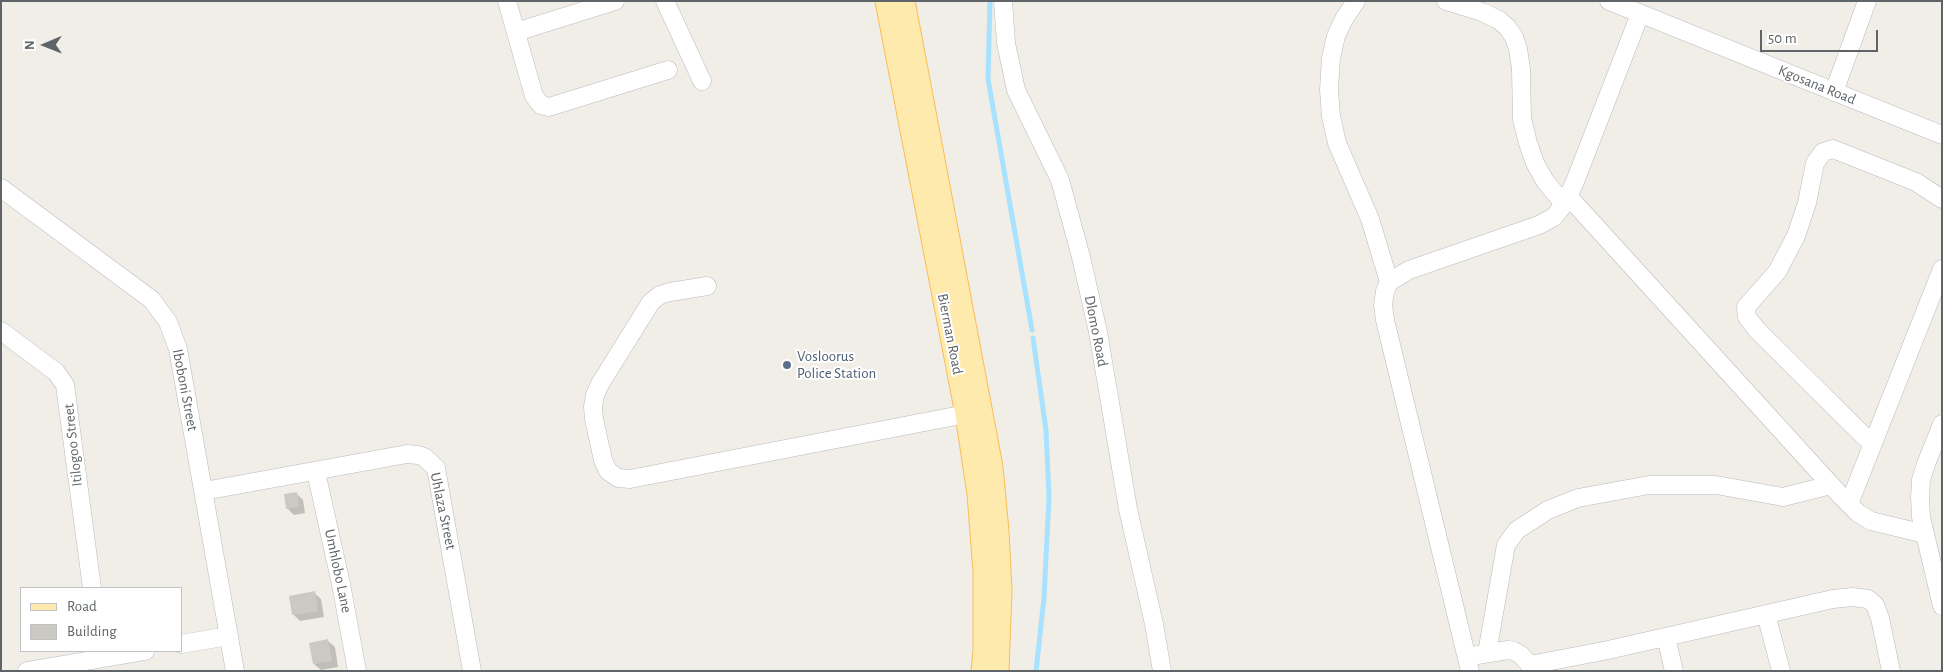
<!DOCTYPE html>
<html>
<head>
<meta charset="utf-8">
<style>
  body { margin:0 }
  #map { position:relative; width:1943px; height:672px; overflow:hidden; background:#f1eee7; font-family:"Alegreya Sans",sans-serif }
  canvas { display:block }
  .frame { position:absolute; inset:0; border:2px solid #5e6468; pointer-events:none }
  .legend { position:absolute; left:20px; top:587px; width:162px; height:65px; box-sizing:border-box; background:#fff; border:1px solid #bfc1c3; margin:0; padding:6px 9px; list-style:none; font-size:15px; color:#5e6468 }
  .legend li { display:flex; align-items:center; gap:10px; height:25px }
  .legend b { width:25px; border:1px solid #bfc1c3 }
  .north { position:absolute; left:20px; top:20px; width:50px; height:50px; -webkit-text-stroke:4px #fff; paint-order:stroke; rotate:269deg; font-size:14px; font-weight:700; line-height:20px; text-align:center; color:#5e6468 }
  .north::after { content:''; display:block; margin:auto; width:18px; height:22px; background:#5e6468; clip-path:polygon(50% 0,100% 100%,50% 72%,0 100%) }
  .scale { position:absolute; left:1760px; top:30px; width:118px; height:22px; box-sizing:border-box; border:2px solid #5e6468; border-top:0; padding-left:6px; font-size:15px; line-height:18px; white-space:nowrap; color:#5e6468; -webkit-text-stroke:4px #fff; paint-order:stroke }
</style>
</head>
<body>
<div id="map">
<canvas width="1943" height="672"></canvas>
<div class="frame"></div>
<ul class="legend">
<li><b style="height:6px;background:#ffeaae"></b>Road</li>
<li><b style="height:14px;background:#ccc9c4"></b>Building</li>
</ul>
<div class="north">N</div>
<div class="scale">50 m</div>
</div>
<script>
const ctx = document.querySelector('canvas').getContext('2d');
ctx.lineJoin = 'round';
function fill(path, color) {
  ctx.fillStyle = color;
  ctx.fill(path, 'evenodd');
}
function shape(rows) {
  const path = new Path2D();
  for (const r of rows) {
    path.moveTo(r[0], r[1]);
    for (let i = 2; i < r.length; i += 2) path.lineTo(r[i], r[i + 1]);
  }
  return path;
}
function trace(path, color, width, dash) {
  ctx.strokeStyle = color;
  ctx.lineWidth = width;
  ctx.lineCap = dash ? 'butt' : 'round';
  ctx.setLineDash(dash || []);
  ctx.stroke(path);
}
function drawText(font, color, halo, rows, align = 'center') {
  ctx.font = font + ' "Alegreya Sans",sans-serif';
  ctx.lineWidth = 4;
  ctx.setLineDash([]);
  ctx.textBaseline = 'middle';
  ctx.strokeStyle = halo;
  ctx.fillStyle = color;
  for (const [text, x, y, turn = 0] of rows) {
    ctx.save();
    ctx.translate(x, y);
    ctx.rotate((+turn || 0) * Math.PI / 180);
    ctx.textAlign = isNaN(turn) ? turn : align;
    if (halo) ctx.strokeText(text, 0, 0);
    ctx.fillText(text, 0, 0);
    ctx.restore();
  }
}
fill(shape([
  [296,493,303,500,305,513,294,515,287,508],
  [314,593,321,599,324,617,300,621,293,614],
  [328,641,335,647,338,667,321,670,314,664]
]), '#0003');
trace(shape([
  [990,1,988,79,1032,330],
  [1033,338,1046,430,1049,497,1044,598,1036,671]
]), '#a9e2ff', 5);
fill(shape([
  [297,492,299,507,286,509,284,494],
  [315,591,318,611,292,615,289,596],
  [328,639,332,661,313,664,309,643]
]), '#ccc9c4');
const minor = shape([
  [507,1,534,96,541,105,549,107,668,70],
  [665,1,702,81],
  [1003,1,1006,43,1016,90,1060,180,1081,257,1098,332,1128,509,1154,624,1162,671],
  [1356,1,1344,19,1336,36,1331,58,1329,90,1331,116,1337,143,1370,219,1389,282],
  [1446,1,1482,12,1499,20,1507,27,1514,37,1518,49,1521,69,1522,119,1528,143,1535,163,1545,181,1564,204],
  [1609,1,1942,135],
  [516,32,615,1],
  [1834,92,1867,1],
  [1,188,152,300,168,322,178,349,235,671],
  [1568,196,1841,496,1858,513,1871,521,1925,534],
  [707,286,670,292,660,295,651,302,600,384,595,395,593,407,594,419,603,460,608,471,618,478,630,479,966,414],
  [1,331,56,372,65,385,92,588],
  [1942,424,1926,464,1921,480,1920,497,1921,517,1942,606],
  [1872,444,1757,330,1747,317,1746,307,1777,272,1796,236,1807,203,1815,163,1823,152,1833,149,1916,182,1942,199],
  [316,472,341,584,357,671],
  [204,491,407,454,418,455,424,457,436,468,472,671],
  [1849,504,1942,269],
  [1766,614,1781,671],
  [1666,637,1674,671],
  [181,644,229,636],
  [1487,653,1506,545,1517,530,1548,510,1578,498,1649,485,1716,485,1783,497,1831,485],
  [1477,655,1508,650,1514,651,1521,655,1530,665,1533,671],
  [1530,665,1608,650,1833,599,1852,597,1868,599,1875,605,1880,618,1891,671],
  [27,671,145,651],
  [1470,671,1385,320,1383,305,1385,291,1389,282,1409,270,1539,225,1554,217,1564,204,1574,184,1640,14]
]);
const major = shape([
  [886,1,966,414,978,494,984,572,984,651,982,671],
  [904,1,992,467,998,531,1001,590,998,671]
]);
trace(minor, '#b7babe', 19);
trace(major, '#fabd57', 23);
trace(minor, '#fff', 18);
trace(major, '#ffeaae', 21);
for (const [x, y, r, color] of [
  [787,365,5,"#5c6f8a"]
]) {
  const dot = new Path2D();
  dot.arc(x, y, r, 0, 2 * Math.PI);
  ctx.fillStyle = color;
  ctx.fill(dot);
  trace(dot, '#fff', 2);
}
drawText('15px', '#5e6468', '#fff', [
  ["Kgosana Road",1817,85,22],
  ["Dlomo Road",1096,331,79],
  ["Bierman Road",950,334,79],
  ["Iboboni Street",185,390,79],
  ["Itilogoo Street",73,445,-96],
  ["Uhlaza Street",443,511,78],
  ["Umhlobo Lane",338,571,78]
]);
drawText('15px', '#4e5e75', '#fff', [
  ["Vosloorus",797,356],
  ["Police Station",797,373]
], 'left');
</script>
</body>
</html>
